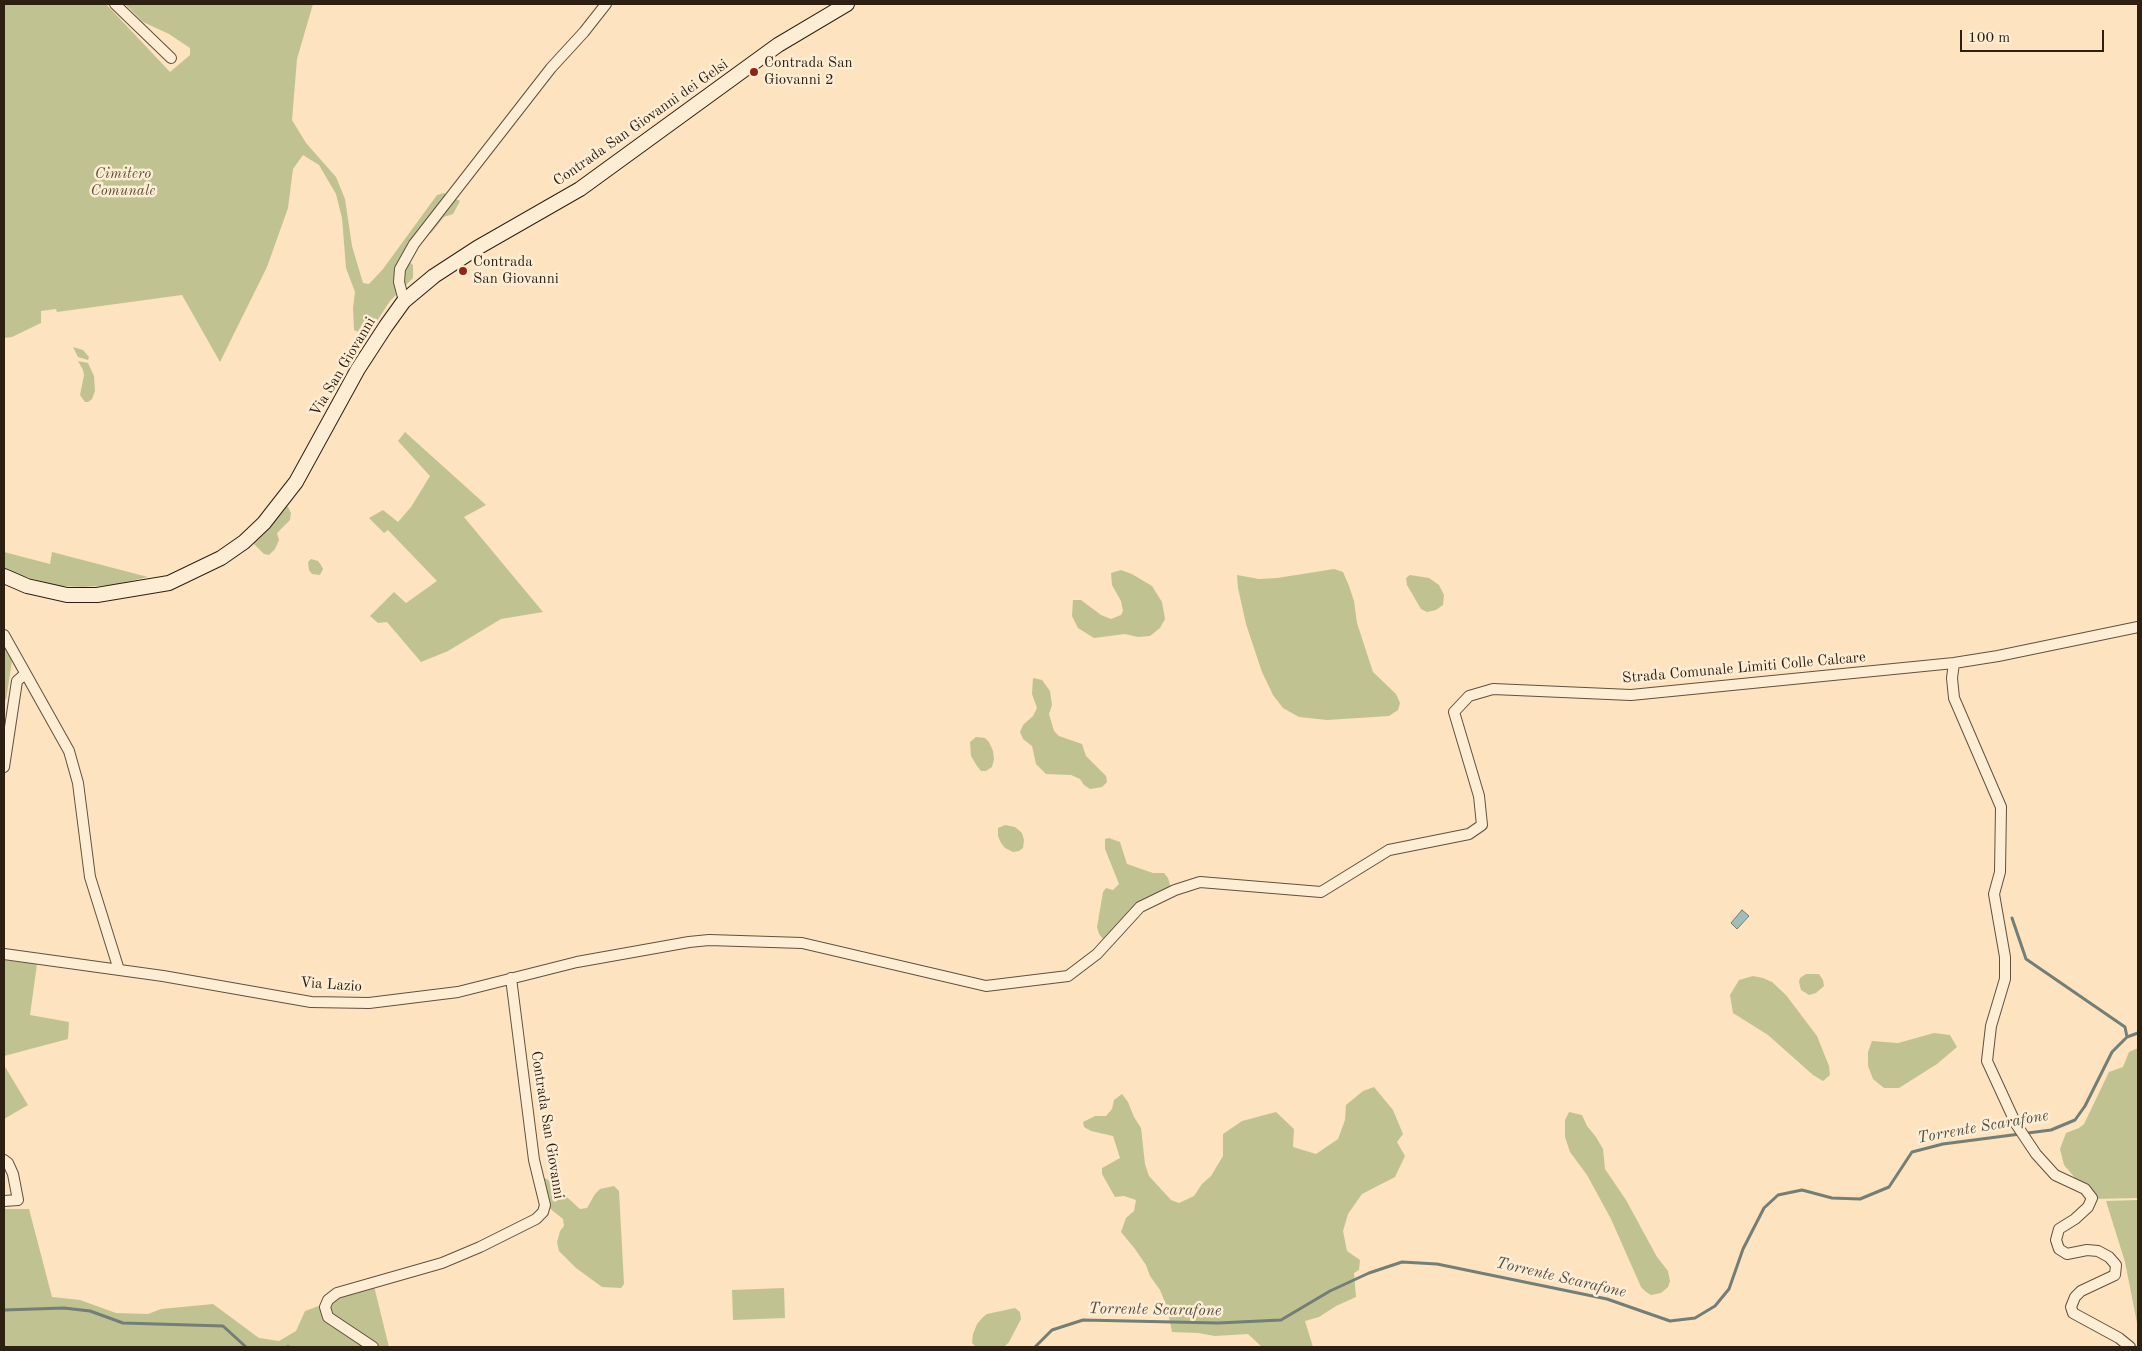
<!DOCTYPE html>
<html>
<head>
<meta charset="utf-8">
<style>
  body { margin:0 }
  #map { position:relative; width:2142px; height:1351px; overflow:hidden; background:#fde3bf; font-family:"Old Standard TT",serif }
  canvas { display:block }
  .frame { position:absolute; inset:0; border:5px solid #2d2012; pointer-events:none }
  .scale { position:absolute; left:1960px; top:30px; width:144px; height:22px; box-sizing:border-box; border:2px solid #2d2012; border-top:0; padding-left:6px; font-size:15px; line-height:18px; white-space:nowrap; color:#2d2012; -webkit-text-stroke:4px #feedd5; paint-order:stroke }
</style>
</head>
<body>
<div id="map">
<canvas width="2142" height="1351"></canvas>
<div class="frame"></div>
<div class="scale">100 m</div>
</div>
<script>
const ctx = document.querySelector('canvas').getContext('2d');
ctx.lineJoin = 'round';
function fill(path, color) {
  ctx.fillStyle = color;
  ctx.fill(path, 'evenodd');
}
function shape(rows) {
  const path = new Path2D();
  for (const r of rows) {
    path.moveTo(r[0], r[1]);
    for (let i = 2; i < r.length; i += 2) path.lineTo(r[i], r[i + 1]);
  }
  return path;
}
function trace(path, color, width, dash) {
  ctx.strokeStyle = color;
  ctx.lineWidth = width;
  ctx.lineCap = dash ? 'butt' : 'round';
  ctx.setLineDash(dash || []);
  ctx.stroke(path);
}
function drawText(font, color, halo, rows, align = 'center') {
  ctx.font = font + ' "Old Standard TT",serif';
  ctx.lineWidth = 5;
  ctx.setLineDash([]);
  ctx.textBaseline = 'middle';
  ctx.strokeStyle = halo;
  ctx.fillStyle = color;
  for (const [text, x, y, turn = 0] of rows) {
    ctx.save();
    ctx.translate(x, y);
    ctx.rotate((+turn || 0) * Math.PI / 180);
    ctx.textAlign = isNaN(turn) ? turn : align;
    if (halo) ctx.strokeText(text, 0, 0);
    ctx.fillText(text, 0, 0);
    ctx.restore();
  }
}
fill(shape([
  [4,4,106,4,170,72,190,55,190,48,169,34,143,22,125,4,313,4,297,59,292,120,306,143,336,177,345,199,352,246,363,283,369,284,383,269,437,195,444,193,460,201,453,214,444,217,431,233,413,238,402,255,413,265,413,278,390,301,377,321,363,334,354,330,353,308,355,292,346,268,342,218,336,194,319,165,303,155,293,169,288,208,267,267,220,362,182,295,57,312,56,309,41,311,41,323,12,337,4,338],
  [73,347,83,350,89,357,88,360,78,357],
  [78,361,88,363,94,376,95,391,92,399,88,402,85,402,80,395,84,375,83,370],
  [405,432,486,505,464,517,543,612,501,619,448,651,421,662,387,622,378,623,370,616,394,592,406,603,437,581,388,530,384,533,369,518,383,510,398,522,411,507,430,476,398,441],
  [282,505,288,507,291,513,290,520,277,533,279,540,275,549,269,555,264,554,250,540],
  [4,552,50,564,52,552,148,577,114,585,83,587,59,586,4,571],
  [311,559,318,561,321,565,323,569,320,575,312,574,309,570,308,562],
  [1334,569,1343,572,1349,586,1354,601,1357,623,1373,672,1396,694,1400,703,1398,710,1389,716,1327,720,1299,717,1283,708,1273,695,1262,672,1246,624,1238,588,1237,575,1259,579,1277,578],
  [1121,570,1132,574,1152,586,1162,602,1165,619,1160,628,1150,636,1138,637,1125,634,1094,638,1078,628,1072,616,1073,600,1081,600,1101,615,1111,619,1121,615,1123,611,1121,601,1112,585,1111,573],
  [1410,575,1429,578,1439,585,1444,595,1443,605,1436,610,1427,612,1421,609,1407,585,1406,578],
  [4,645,12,661,6,700,4,699],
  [1033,678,1042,680,1050,691,1052,705,1049,714,1054,731,1059,736,1082,744,1086,756,1106,776,1107,782,1102,787,1090,789,1084,785,1080,779,1071,775,1046,774,1036,764,1032,746,1023,739,1020,732,1023,725,1033,716,1037,708,1032,694],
  [976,737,985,738,989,742,993,751,994,759,992,767,986,771,981,771,977,766,971,756,970,742],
  [1005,825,1015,827,1022,833,1024,840,1023,848,1019,851,1013,852,1005,848,1001,843,998,836,998,828],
  [1109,838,1120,842,1127,864,1153,873,1164,873,1168,878,1171,888,1123,919,1103,939,1099,934,1097,927,1103,892,1106,888,1113,890,1119,884,1105,849,1105,839],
  [4,960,37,964,30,1015,69,1022,68,1039,4,1056],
  [1806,974,1819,974,1823,980,1824,986,1816,993,1809,995,1801,990,1799,982,1800,978],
  [1753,976,1763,978,1772,982,1786,995,1817,1036,1829,1066,1830,1075,1823,1081,1813,1075,1768,1035,1733,1013,1730,995,1739,980],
  [1934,1033,1950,1035,1957,1047,1937,1064,1899,1088,1884,1088,1873,1079,1868,1066,1868,1052,1872,1041,1898,1043],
  [2138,1048,2138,1198,2093,1199,2064,1165,2060,1149,2066,1133,2079,1128,2084,1124,2109,1072,2123,1067,2129,1052],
  [4,1065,28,1105,4,1119],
  [1374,1087,1393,1110,1403,1134,1397,1142,1405,1156,1395,1177,1362,1194,1348,1214,1343,1231,1347,1251,1360,1260,1359,1270,1354,1273,1356,1297,1336,1306,1319,1317,1305,1321,1313,1347,1262,1347,1248,1334,1215,1336,1198,1333,1172,1332,1167,1307,1160,1290,1150,1276,1146,1265,1135,1249,1121,1232,1126,1218,1134,1211,1136,1200,1124,1196,1115,1197,1102,1174,1102,1168,1120,1158,1113,1136,1091,1131,1084,1127,1083,1122,1095,1116,1106,1116,1112,1109,1114,1100,1122,1094,1128,1102,1134,1117,1141,1128,1145,1164,1149,1176,1171,1200,1179,1203,1194,1196,1202,1184,1211,1176,1223,1156,1223,1134,1242,1121,1276,1112,1294,1129,1293,1147,1316,1154,1338,1139,1345,1120,1346,1105,1363,1091],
  [1569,1112,1582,1115,1587,1126,1596,1137,1603,1149,1605,1169,1626,1200,1657,1257,1668,1271,1670,1281,1668,1287,1661,1293,1651,1295,1646,1292,1641,1287,1611,1219,1587,1175,1570,1152,1565,1137,1565,1120],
  [540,1177,547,1179,580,1209,587,1208,595,1194,600,1189,614,1186,619,1191,624,1284,621,1288,602,1287,576,1268,559,1251,557,1242,560,1231,564,1226,563,1219,548,1207],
  [2138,1200,2138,1328,2125,1262,2106,1201],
  [4,1209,29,1209,52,1297,80,1300,116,1313,148,1314,161,1309,213,1304,259,1338,279,1341,296,1331,305,1311,374,1286,389,1347,4,1347],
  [784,1288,785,1318,733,1320,732,1290],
  [1015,1308,1020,1312,1021,1319,1009,1342,1004,1347,976,1347,972,1343,973,1334,977,1324,983,1317,987,1314]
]), '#c0c391');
const water = shape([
  [1742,910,1749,916,1737,929,1731,923,1742,910]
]);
fill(water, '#a1bdb9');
trace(water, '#737e76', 1);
trace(shape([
  [2012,918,2026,959,2125,1027,2127,1037],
  [4,1310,64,1308,90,1311,123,1323,223,1326,246,1347],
  [287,1347,289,1347],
  [1035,1347,1052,1330,1083,1320,1218,1323,1281,1320,1330,1291,1369,1273,1402,1262,1437,1264,1607,1299,1670,1321,1695,1318,1715,1306,1729,1289,1743,1249,1764,1208,1778,1195,1802,1190,1832,1198,1860,1199,1889,1187,1912,1152,1943,1144,2051,1130,2075,1120,2085,1106,2112,1052,2127,1037,2138,1033]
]), '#737e76', 3);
const minor = shape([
  [115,4,171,58],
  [404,301,399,282,400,269,414,244,551,68,584,32,606,4],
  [4,635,69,751,78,783,90,877,119,970],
  [1954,663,1952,678,1954,698,2001,807,2000,872,1994,894,2005,957,2005,979,1991,1026,1987,1061,2016,1124,2036,1154,2055,1175,2085,1189,2092,1198,2088,1207,2075,1219,2059,1229,2056,1240,2059,1249,2067,1254,2087,1250,2098,1251,2109,1257,2116,1265,2115,1275,2081,1291,2075,1297,2071,1307,2073,1313,2119,1338,2130,1347],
  [4,767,17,681,25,674],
  [4,954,163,976,311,1002,369,1003,458,992,577,962,689,942,709,940,802,943,986,986,1068,976,1097,954,1140,907,1175,890,1200,882,1321,892,1389,850,1469,834,1482,825,1479,796,1454,712,1469,696,1493,689,1631,695,1954,663,1998,656,2138,627],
  [4,1160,8,1163,13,1174,18,1200,4,1201],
  [373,1347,328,1317,325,1307,328,1300,337,1293,442,1263,480,1247,536,1219,543,1212,545,1205,534,1160,511,978]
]);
const secondary = shape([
  [4,576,27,586,67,595,97,595,169,583,221,558,244,542,264,523,296,482,358,369,386,326,404,301,434,276,477,248,580,189,778,45,847,4]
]);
trace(minor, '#61513d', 12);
trace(secondary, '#2d2012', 16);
trace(minor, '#feedd5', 10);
trace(secondary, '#feedd5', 14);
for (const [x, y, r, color] of [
  [754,72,5,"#8f2418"],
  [463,271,5,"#8f2418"]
]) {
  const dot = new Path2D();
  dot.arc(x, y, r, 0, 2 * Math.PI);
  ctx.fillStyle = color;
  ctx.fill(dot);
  trace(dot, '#feedd5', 2);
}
drawText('15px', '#2d2012', '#feedd5', [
  ["Contrada San",764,63],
  ["Giovanni 2",764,80],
  ["Contrada",473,262],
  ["San Giovanni",473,279]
], 'left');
drawText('15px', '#2d2012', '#feedd5', [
  ["Contrada San Giovanni dei Gelsi",641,123,-35],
  ["Via San Giovanni",343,367,-59],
  ["Strada Comunale Limiti Colle Calcare",1744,668,-5],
  ["Via Lazio",331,985,4],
  ["Contrada San Giovanni",547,1125,81]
]);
drawText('italic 15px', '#595138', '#feedd5', [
  ["Cimitero",123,174],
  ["Comunale",123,191]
]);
drawText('italic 16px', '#504f44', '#feedd5', [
  ["Torrente Scarafone",1983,1127,-10],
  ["Torrente Scarafone",1561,1278,13],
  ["Torrente Scarafone",1155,1310,1]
]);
</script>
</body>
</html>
